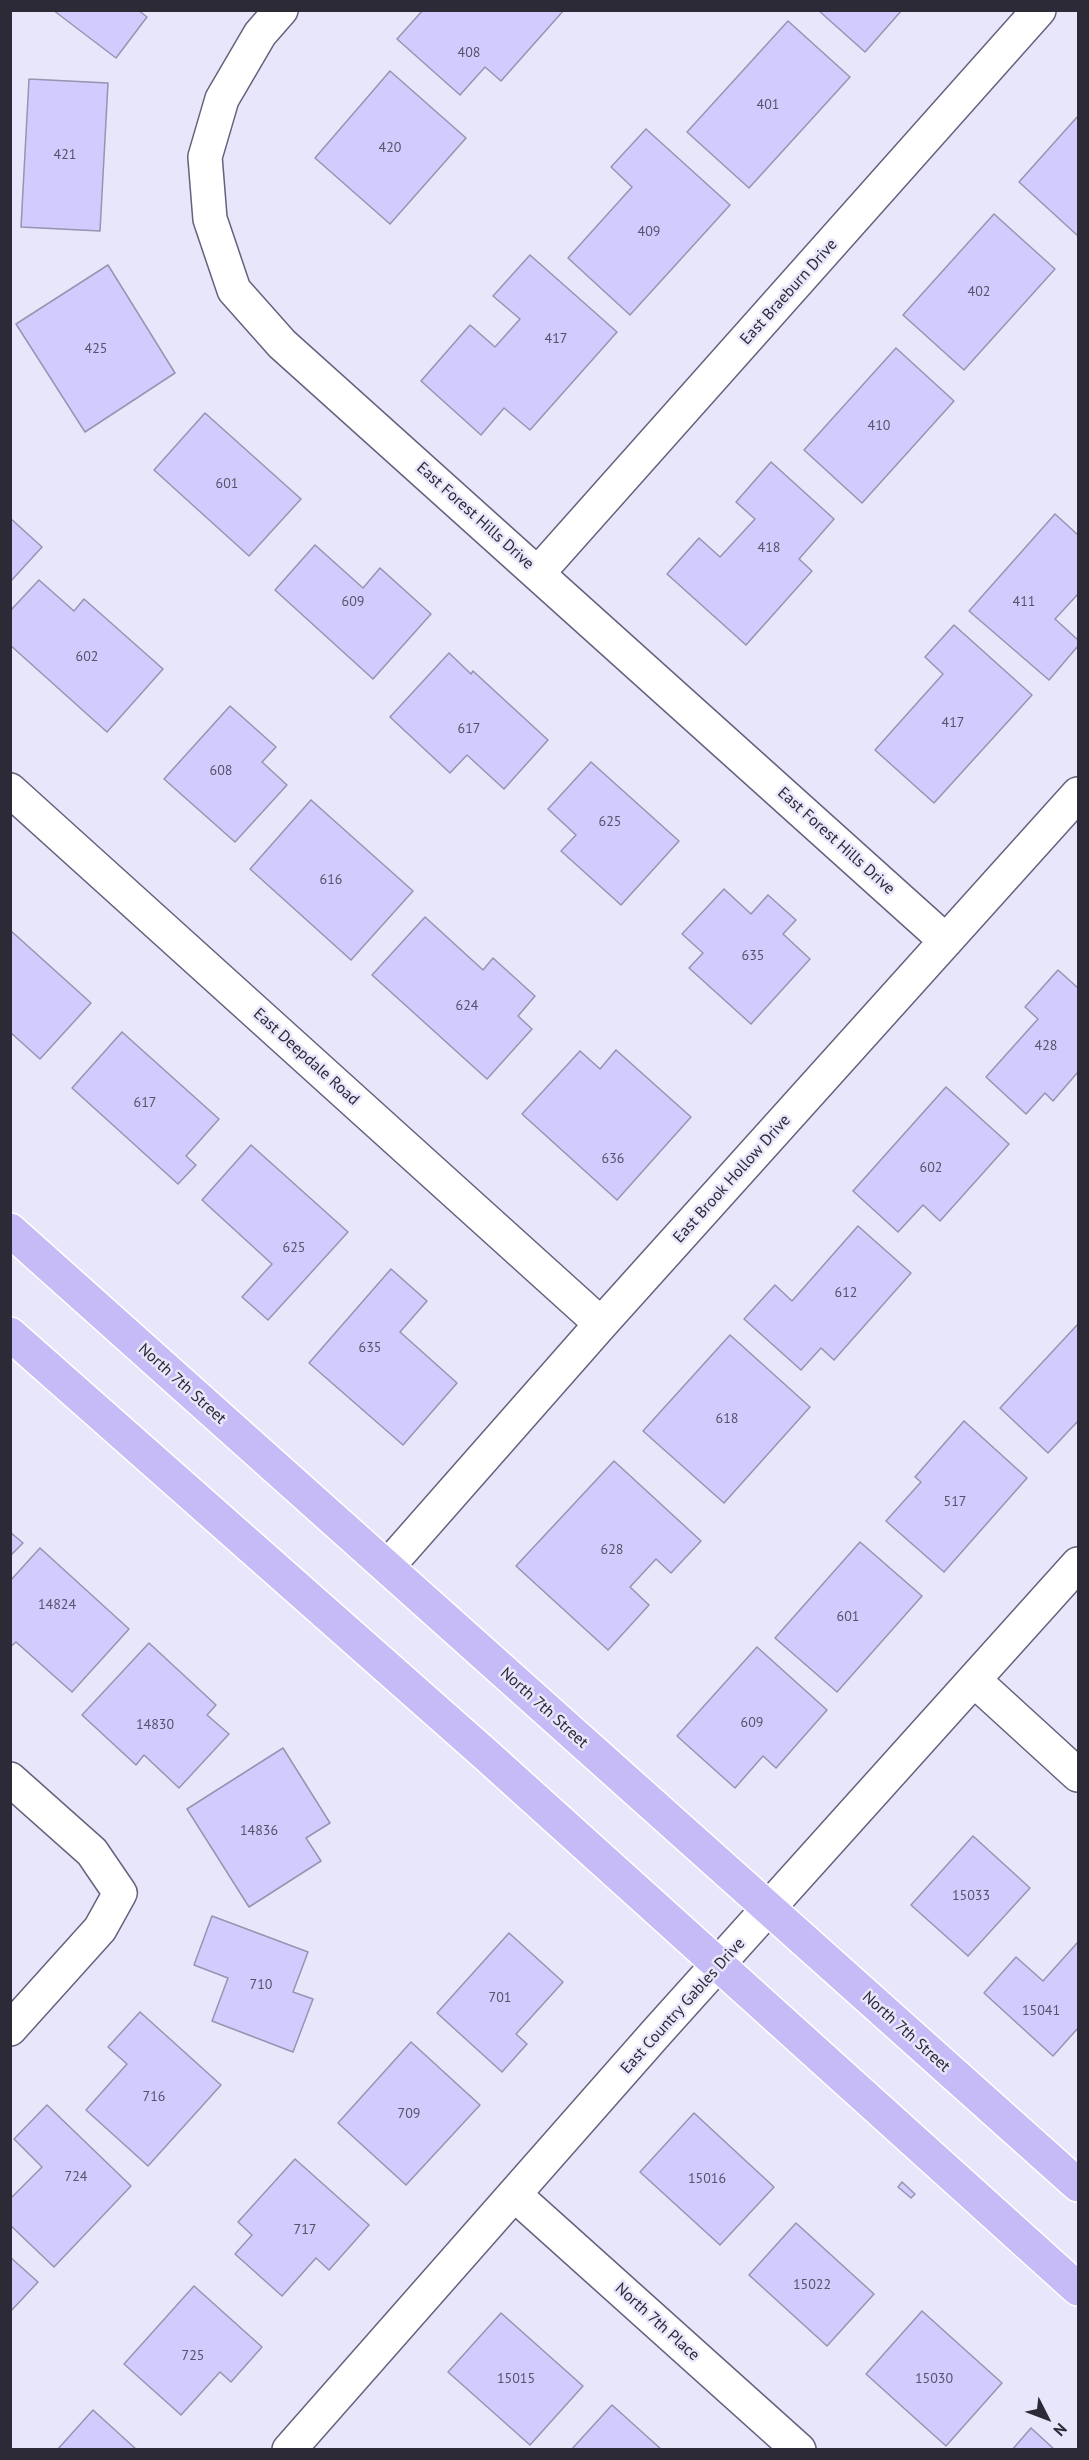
<!DOCTYPE html>
<html>
<head>
<meta charset="utf-8">
<style>
  body { margin:0 }
  #map { position:relative; width:1089px; height:2460px; overflow:hidden; background:#e8e6fa; font-family:"PT Sans",sans-serif }
  canvas { display:block }
  .frame { position:absolute; inset:0; border:12px solid #2c2a37; pointer-events:none }
  .north { position:absolute; left:1017px; top:2388px; width:60px; height:60px; -webkit-text-stroke:4px #e8e6fa; paint-order:stroke; rotate:132deg; font-size:16px; font-weight:700; line-height:24px; text-align:center; color:#2c2a37 }
  .north::after { content:''; display:block; margin:auto; width:21px; height:27px; background:#2c2a37; clip-path:polygon(50% 0,100% 100%,50% 72%,0 100%) }
</style>
</head>
<body>
<div id="map">
<canvas width="1089" height="2460"></canvas>
<div class="frame"></div>
<div class="north">N</div>
</div>
<script>
const ctx = document.querySelector('canvas').getContext('2d');
ctx.lineJoin = 'round';
function fill(path, color) {
  ctx.fillStyle = color;
  ctx.fill(path, 'evenodd');
}
function shape(rows) {
  const path = new Path2D();
  for (const r of rows) {
    path.moveTo(r[0], r[1]);
    for (let i = 2; i < r.length; i += 2) path.lineTo(r[i], r[i + 1]);
  }
  return path;
}
function trace(path, color, width, dash) {
  ctx.strokeStyle = color;
  ctx.lineWidth = width;
  ctx.lineCap = dash ? 'butt' : 'round';
  ctx.setLineDash(dash || []);
  ctx.stroke(path);
}
function drawText(font, color, halo, rows, align = 'center') {
  ctx.font = font + ' "PT Sans",sans-serif';
  ctx.lineWidth = 5;
  ctx.setLineDash([]);
  ctx.textBaseline = 'middle';
  ctx.strokeStyle = halo;
  ctx.fillStyle = color;
  for (const [text, x, y, turn = 0] of rows) {
    ctx.save();
    ctx.translate(x, y);
    ctx.rotate((+turn || 0) * Math.PI / 180);
    ctx.textAlign = isNaN(turn) ? turn : align;
    if (halo) ctx.strokeText(text, 0, 0);
    ctx.fillText(text, 0, 0);
    ctx.restore();
  }
}
const building = shape([
  [53,10,138,10,147,17,116,58,53,10],
  [423,10,564,10,501,81,485,67,460,95,397,39,423,10],
  [818,10,902,10,865,52,818,10],
  [788,21,850,77,749,188,687,132,788,21],
  [390,71,466,138,390,224,315,158,390,71],
  [29,79,108,83,100,231,21,227,29,79],
  [1078,116,1078,236,1019,182,1078,116],
  [646,129,730,205,630,315,568,258,632,187,611,167,646,129],
  [994,214,1055,269,964,370,903,315,994,214],
  [530,255,617,332,530,430,504,408,481,435,421,381,470,325,495,347,520,319,493,296,530,255],
  [108,265,175,373,85,432,16,324,108,265],
  [896,348,954,401,862,503,804,450,896,348],
  [205,413,301,499,249,556,154,470,205,413],
  [771,462,834,519,799,559,812,571,746,645,667,574,699,538,720,557,755,519,736,502,771,462],
  [1055,514,1078,535,1078,594,1055,619,1078,640,1078,646,1049,680,969,611,1055,514],
  [10,518,42,547,10,582,10,518],
  [315,545,363,588,380,568,431,614,373,679,275,590,315,545],
  [39,580,74,611,84,599,163,669,107,732,10,645,10,611,39,580],
  [954,625,1032,695,934,803,875,750,943,674,925,657,954,625],
  [449,653,471,674,473,671,548,740,504,789,467,755,450,773,390,717,449,653],
  [230,706,276,747,262,762,287,785,235,842,164,779,230,706],
  [591,762,679,841,621,905,561,851,576,835,548,809,591,762],
  [311,800,413,891,351,960,250,869,311,800],
  [724,889,751,914,768,895,796,920,783,934,810,959,751,1024,689,968,703,953,682,934,724,889],
  [425,917,483,970,493,958,535,996,518,1016,532,1029,487,1079,372,975,425,917],
  [10,930,91,1003,40,1059,10,1032,10,930],
  [1058,970,1078,988,1078,1072,1053,1101,1045,1093,1026,1114,986,1077,1038,1019,1025,1007,1058,970],
  [122,1032,219,1119,186,1156,196,1165,178,1184,72,1088,122,1032],
  [616,1050,691,1117,617,1200,522,1114,580,1051,600,1069,616,1050],
  [946,1087,1009,1144,940,1221,923,1205,898,1232,853,1191,946,1087],
  [251,1145,348,1232,268,1320,242,1297,272,1264,202,1200,251,1145],
  [858,1226,911,1273,834,1360,821,1348,801,1370,744,1319,775,1285,792,1301,858,1226],
  [391,1269,427,1301,400,1332,457,1383,403,1445,309,1363,391,1269],
  [1078,1324,1078,1421,1048,1453,1000,1408,1078,1324],
  [730,1335,810,1407,724,1503,643,1431,730,1335],
  [964,1421,1027,1478,944,1572,886,1521,921,1482,915,1477,964,1421],
  [614,1461,701,1541,671,1573,656,1559,630,1587,649,1605,608,1650,516,1566,614,1461],
  [10,1532,23,1543,10,1556,10,1532],
  [860,1542,922,1596,837,1692,775,1638,860,1542],
  [40,1548,129,1629,72,1692,16,1642,10,1647,10,1581,40,1548],
  [149,1643,216,1705,207,1715,229,1734,179,1788,144,1755,136,1765,82,1715,149,1643],
  [757,1647,827,1710,776,1768,763,1756,735,1788,677,1736,757,1647],
  [283,1748,330,1823,306,1838,321,1861,249,1907,187,1809,283,1748],
  [973,1836,1030,1888,968,1956,911,1905,973,1836],
  [212,1916,308,1952,293,1992,313,1999,293,2052,212,2021,228,1978,194,1965,212,1916],
  [509,1933,563,1982,516,2034,527,2044,502,2072,437,2013,509,1933],
  [1078,1942,1078,2028,1053,2056,984,1993,1016,1957,1043,1981,1078,1942],
  [140,2012,221,2085,148,2166,86,2110,127,2064,108,2047,140,2012],
  [411,2042,480,2105,406,2185,338,2123,411,2042],
  [47,2105,131,2186,54,2267,10,2225,10,2199,42,2167,14,2139,47,2105],
  [694,2113,774,2187,720,2245,640,2172,694,2113],
  [295,2159,369,2225,329,2270,316,2258,282,2296,235,2254,252,2235,238,2222,295,2159],
  [902,2182,915,2194,911,2198,898,2187,902,2182],
  [796,2223,874,2294,827,2346,749,2275,796,2223],
  [10,2257,38,2282,10,2312,10,2257],
  [194,2286,262,2347,231,2382,220,2372,181,2415,124,2364,194,2286],
  [922,2311,1002,2383,946,2446,866,2374,922,2311],
  [501,2313,583,2386,530,2445,448,2372,501,2313],
  [612,2405,662,2450,571,2450,612,2405],
  [93,2410,137,2450,57,2450,93,2410],
  [1031,2428,1055,2450,1012,2450,1031,2428]
]);
fill(building, '#d2ccfe');
trace(building, '#9793b1', 1.5);
const minor = shape([
  [281,10,260,34,222,99,205,157,210,219,234,290,282,344,946,941],
  [538,573,1039,10],
  [10,790,601,1324],
  [388,1566,601,1324,1078,794],
  [974,1680,1078,1775],
  [10,1779,92,1852,120,1893,100,1929,10,2029],
  [515,2195,799,2450],
  [289,2450,657,2032,1078,1564]
]);
const major = shape([
  [10,1230,1078,2185],
  [10,1334,484,1753,1078,2289]
]);
trace(minor, '#66627e', 36);
trace(major, '#fff', 36);
trace(minor, '#fff', 33);
trace(major, '#c6bbf6', 33);
drawText('14px', '#565269', null, [
  ["408",469,53],
  ["401",768,105],
  ["420",390,148],
  ["421",65,155],
  ["409",649,232],
  ["402",979,292],
  ["417",556,339],
  ["425",96,349],
  ["410",879,426],
  ["601",227,484],
  ["418",769,548],
  ["609",353,602],
  ["411",1024,602],
  ["602",87,657],
  ["417",953,723],
  ["617",469,729],
  ["608",221,771],
  ["625",610,822],
  ["616",331,880],
  ["635",753,956],
  ["624",467,1006],
  ["428",1046,1046],
  ["617",145,1103],
  ["636",613,1159],
  ["602",931,1168],
  ["625",294,1248],
  ["612",846,1293],
  ["635",370,1348],
  ["618",727,1419],
  ["517",955,1502],
  ["628",612,1550],
  ["14824",57,1605],
  ["601",848,1617],
  ["609",752,1723],
  ["14830",155,1725],
  ["14836",259,1831],
  ["15033",971,1896],
  ["710",261,1985],
  ["701",500,1998],
  ["15041",1041,2011],
  ["716",154,2097],
  ["709",409,2114],
  ["724",76,2177],
  ["15016",707,2179],
  ["717",305,2230],
  ["15022",812,2285],
  ["725",193,2356],
  ["15015",516,2379],
  ["15030",934,2379]
]);
drawText('16px', '#2c2a37', '#e8e6fa', [
  ["East Braeburn Drive",789,292,-48],
  ["East Forest Hills Drive",475,516,42],
  ["East Forest Hills Drive",836,841,42],
  ["East Deepdale Road",306,1057,42],
  ["East Brook Hollow Drive",732,1179,-48],
  ["North 7th Street",182,1384,42],
  ["North 7th Street",544,1708,42],
  ["East Country Gables Drive",683,2006,-48],
  ["North 7th Street",906,2032,42],
  ["North 7th Place",657,2322,42]
]);
</script>
</body>
</html>
